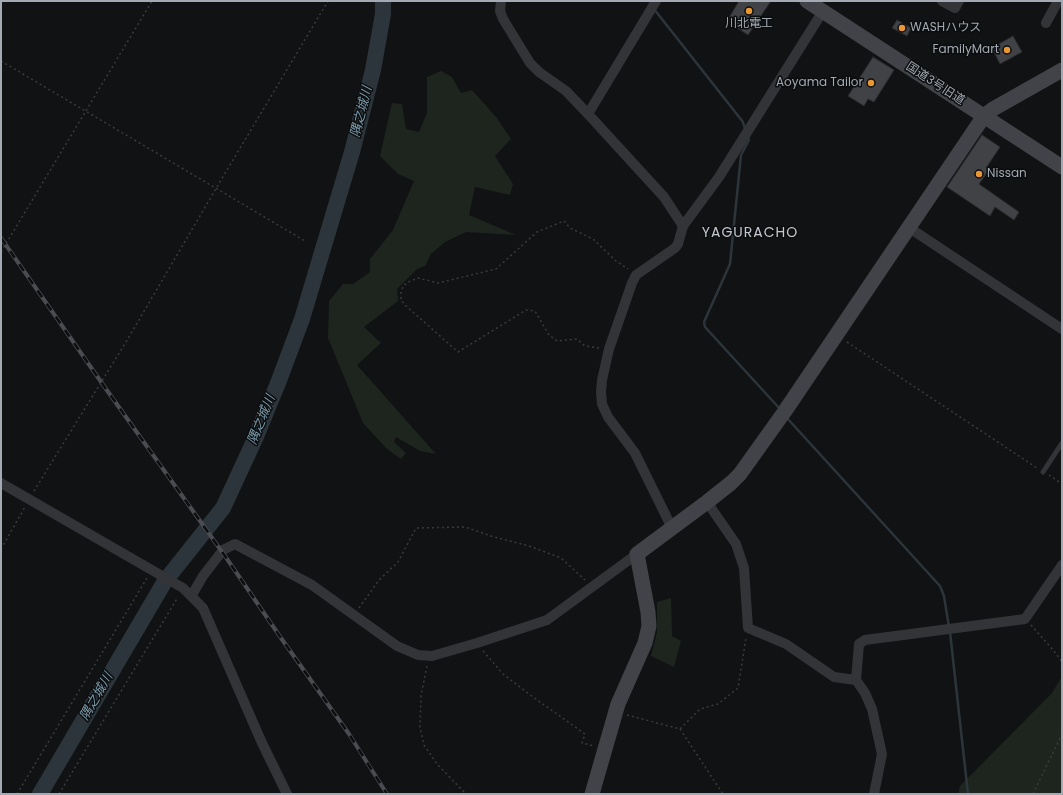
<!DOCTYPE html>
<html>
<head>
<meta charset="utf-8">
<style>
  body { margin:0 }
  #map { position:relative; width:1063px; height:795px; overflow:hidden; background:#111213; font-family:Poppins,sans-serif }
  canvas { display:block }
  .frame { position:absolute; inset:0; border:2px solid #a3aab3; pointer-events:none }
</style>
</head>
<body>
<div id="map">
<canvas width="1063" height="795"></canvas>
<div class="frame"></div>
</div>
<script>
const ctx = document.querySelector('canvas').getContext('2d');
ctx.lineJoin = 'round';
function fill(path, color) {
  ctx.fillStyle = color;
  ctx.fill(path, 'evenodd');
}
function shape(rows) {
  const path = new Path2D();
  for (const r of rows) {
    path.moveTo(r[0], r[1]);
    for (let i = 2; i < r.length; i += 2) path.lineTo(r[i], r[i + 1]);
  }
  return path;
}
function trace(path, color, width, dash) {
  ctx.strokeStyle = color;
  ctx.lineWidth = width;
  ctx.lineCap = dash ? 'butt' : 'round';
  ctx.setLineDash(dash || []);
  ctx.stroke(path);
}
function drawText(font, color, halo, rows, align = 'center') {
  ctx.font = font + ' Poppins,"Noto Sans JP",sans-serif';
  ctx.lineWidth = 3;
  ctx.setLineDash([]);
  ctx.textBaseline = 'middle';
  ctx.strokeStyle = halo;
  ctx.fillStyle = color;
  for (const [text, x, y, turn = 0] of rows) {
    ctx.save();
    ctx.translate(x, y);
    ctx.rotate((+turn || 0) * Math.PI / 180);
    ctx.textAlign = isNaN(turn) ? turn : align;
    if (halo) ctx.strokeText(text, 0, 0);
    ctx.fillText(text, 0, 0);
    ctx.restore();
  }
}
fill(shape([
  [441,71,452,77,461,93,472,90,497,118,511,139,495,156,513,184,510,195,475,187,469,215,516,235,466,232,445,242,431,254,425,266,417,269,397,289,398,301,364,327,381,343,357,365,436,454,420,451,396,437,394,442,406,453,401,459,387,449,363,423,328,338,329,301,343,284,353,284,370,272,370,259,393,230,414,181,398,174,380,156,392,103,402,104,406,129,419,132,427,113,427,77],
  [671,598,672,636,681,641,674,667,651,656,657,632,657,602],
  [1062,676,1062,791,1061,794,958,794,960,786,1052,693]
]), '#1e251e');
trace(shape([
  [654,9,743,122,745,129],
  [748,138,749,140,741,155,730,264,704,322,705,327,780,409],
  [787,418,940,586,944,596,949,627],
  [950,632,968,794]
]), '#2c353b', 2.5);
trace(shape([
  [40,794,165,581,223,508,255,439,278,383,302,319,352,152,373,70,383,14,383,1]
]), '#2c353b', 16);
const building = shape([
  [739,1,771,1,748,35,727,21,739,1],
  [897,20,911,28,907,36,892,28,897,20],
  [1013,36,1022,52,1000,64,992,48,1013,36],
  [873,57,894,70,874,102,868,99,864,106,848,96,873,57],
  [982,135,1000,147,986,168,989,170,979,184,1019,212,1014,220,995,207,990,216,947,187,982,135]
]);
fill(building, '#404246');
trace(building, '#2c2c2f', 1);
trace(shape([
  [1,61,305,241],
  [1,252,152,1],
  [847,342,1037,468],
  [599,348,585,346,577,339,557,341,549,335,535,311,526,310,458,352,405,305,401,300,401,293,403,286,408,282,418,278,438,283,496,269,537,232,564,221,570,228,593,239,616,261,628,269],
  [1049,475,1062,484],
  [34,491,126,342,221,180,328,1],
  [1,549,25,507],
  [359,608,379,580,398,562,416,528,465,527,494,537,529,546,561,558,585,580],
  [1031,625,1054,651,1062,662],
  [483,651,503,674,533,697,585,734,582,743,594,746],
  [427,666,421,696,420,727,424,745,437,764,466,794],
  [627,715,680,729,700,709,718,704,738,688,746,638],
  [680,729,723,794],
  [17,794,147,578],
  [59,794,178,597],
  [1033,794,1062,734]
]), '#393b3f', 1.5, [2, 3]);
trace(shape([
  [1043,472,1062,443]
]), '#333438', 5);
trace(shape([
  [501,1,500,11,503,19,530,63,539,72,566,91,588,114,664,197,683,226],
  [942,1,955,8,959,1],
  [1046,23,1058,1],
  [588,114,656,1],
  [908,227,1062,329],
  [1,483,183,588,203,608,262,743,287,794],
  [707,502,736,544,744,568,748,628,786,644,834,677,856,680],
  [672,528,635,453,608,417,602,404,601,392,602,380,609,349,632,283,636,275,675,248,678,244,683,226,719,177,823,11],
  [192,595,203,576,223,550,235,544,312,585,397,646,418,655,432,656,477,643,547,620,637,554],
  [874,794,882,754,872,709,865,693,856,680,859,644,865,640,1025,619,1062,565]
]), '#333438', 10);
trace(shape([
  [807,1,1062,167],
  [592,794,618,704,645,643,649,626,648,612,637,554,707,502,731,483,740,474,785,411,984,116,993,109,1062,70]
]), '#414348', 15);
const rail = shape([
  [1,238,106,389,225,556,281,638,349,734,387,794]
]);
trace(rail, '#4a4c51', 4);
trace(rail, '#0c0d0e', 2.5, [8]);
for (const [x, y, r, color] of [
  [749,11,4,"#e89734"],
  [902,28,4,"#e89734"],
  [1007,50,4,"#e89734"],
  [871,83,4,"#e89734"],
  [979,174,4,"#e89734"]
]) {
  const dot = new Path2D();
  dot.arc(x, y, r, 0, 2 * Math.PI);
  ctx.fillStyle = color;
  ctx.fill(dot);
  trace(dot, '#0c0d0e', 1.5);
}
drawText('12px', '#a3aab3', '#0c0d0e', [
  ["川北電工",749,24,"center"],
  ["WASHハウス",910,28],
  ["FamilyMart",999,50,"right"],
  ["Aoyama Tailor",863,83,"right"],
  ["Nissan",987,174]
], 'left');
drawText('12px', '#a3aab3', '#0c0d0e', [
  ["国道3号旧道",935,84,33]
]);
drawText('italic 13px', '#7c9cad', '#0c0d0e', [
  ["隅之城川",362,112,-76],
  ["隅之城川",262,420,-68],
  ["隅之城川",97,697,-60]
]);
ctx.letterSpacing = '1px';
drawText('14px', '#c4c8cf', '#0c0d0e', [
  ["YAGURACHO",750,233]
]);
ctx.letterSpacing = '0px';
</script>
</body>
</html>
